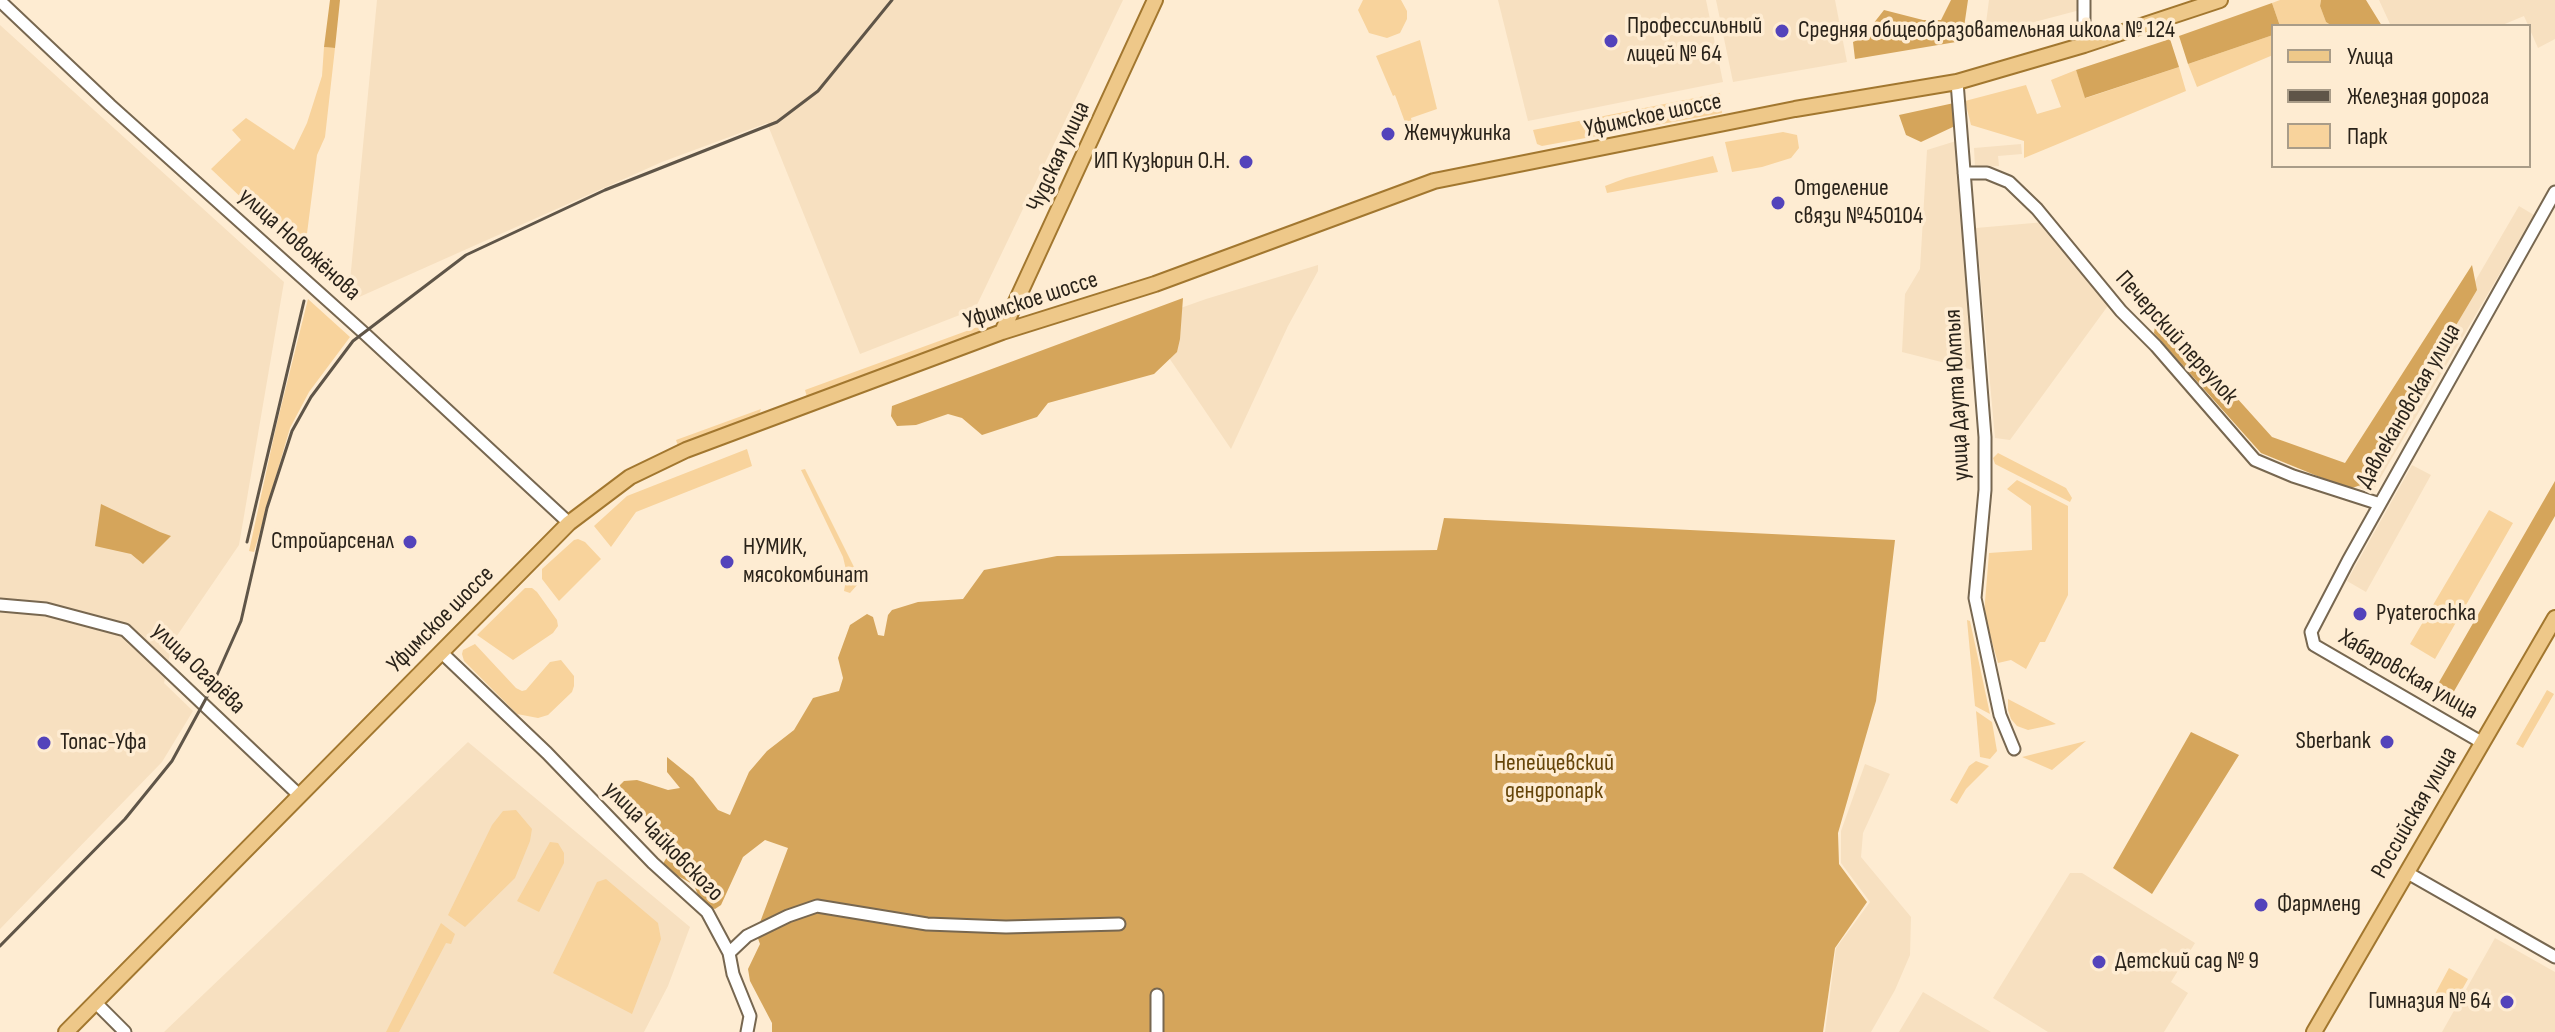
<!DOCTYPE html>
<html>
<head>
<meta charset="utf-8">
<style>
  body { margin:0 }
  #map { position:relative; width:2555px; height:1032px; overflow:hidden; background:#feecd2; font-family:"Sofia Sans Condensed",sans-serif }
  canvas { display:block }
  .legend { position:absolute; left:2271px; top:24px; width:260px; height:144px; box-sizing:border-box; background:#feecd2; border:2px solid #a99c88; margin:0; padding:10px 14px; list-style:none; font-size:24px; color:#2a231a }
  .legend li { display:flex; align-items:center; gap:16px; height:40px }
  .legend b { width:40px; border:2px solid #a99c88 }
</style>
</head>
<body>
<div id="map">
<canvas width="2555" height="1032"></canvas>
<ul class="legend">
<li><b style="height:10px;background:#eec889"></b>Улица</li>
<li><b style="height:10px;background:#5f5548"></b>Железная дорога</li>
<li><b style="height:22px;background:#f8d39c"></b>Парк</li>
</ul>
</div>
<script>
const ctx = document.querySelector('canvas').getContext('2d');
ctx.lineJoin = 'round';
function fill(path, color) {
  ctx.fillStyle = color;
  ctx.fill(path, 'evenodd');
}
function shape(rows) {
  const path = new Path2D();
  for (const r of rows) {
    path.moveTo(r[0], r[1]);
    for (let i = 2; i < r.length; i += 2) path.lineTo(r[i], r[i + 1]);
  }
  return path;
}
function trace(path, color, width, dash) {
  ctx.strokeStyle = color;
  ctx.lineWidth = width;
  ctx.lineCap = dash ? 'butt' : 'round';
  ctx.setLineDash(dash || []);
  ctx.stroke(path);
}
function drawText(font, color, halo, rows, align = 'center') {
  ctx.font = font + ' "Sofia Sans Condensed",sans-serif';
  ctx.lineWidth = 7;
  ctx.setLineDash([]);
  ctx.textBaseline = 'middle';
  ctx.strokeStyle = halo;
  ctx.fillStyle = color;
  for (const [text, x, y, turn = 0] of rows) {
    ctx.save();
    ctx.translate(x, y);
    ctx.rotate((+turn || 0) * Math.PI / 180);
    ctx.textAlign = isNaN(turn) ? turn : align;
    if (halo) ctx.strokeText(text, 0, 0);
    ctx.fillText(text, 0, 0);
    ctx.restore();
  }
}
fill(shape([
  [377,0,1123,0,975,309,860,354,767,123,662,162,348,302],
  [1498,0,1706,0,1723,82,1528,121],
  [1716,0,1835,0,1847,62,1733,82],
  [1989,0,2080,0,2080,10,1989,34,1985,31],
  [2379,0,2555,0,2555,39,2538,48,2524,16,2500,26,2391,26],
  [0,25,284,282,239,545,172,643,164,683,193,711,162,762,0,929],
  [1956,141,1973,370,1902,352,1905,294,1920,269,1927,150],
  [2021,144,2022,154,1998,156,1999,166,1975,168,1974,148],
  [2519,206,2534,215,2371,494,2356,485],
  [2045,222,2110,303,2010,440,1995,438,1976,228],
  [1318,265,1318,271,1288,326,1231,449,1144,321,1206,299],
  [2412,465,2431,475,2366,592,2347,581],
  [468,742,690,927,668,986,644,1032,164,1032],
  [1865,764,1890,774,1863,833,1861,857,1911,917,1910,955,1895,990,1871,1032,1825,1032,1836,948,1870,902,1841,863,1841,831],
  [2070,873,2082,873,2195,943,2171,982,2188,993,2164,1032,2048,1032,1993,998],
  [2495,938,2555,972,2555,1032,2442,1032],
  [1923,992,1991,1032,1899,1032]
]), '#f7e0c0');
fill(shape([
  [1363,0,1401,0,1407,11,1407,19,1400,33,1387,38,1369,33,1358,10],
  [2280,0,2321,0,2320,6,2326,22,2332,26,2280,26,2272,3],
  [2273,35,2273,55,2197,87,2188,64],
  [1420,40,1437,109,1411,118,1412,123,1406,125,1395,95,1393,96,1376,56],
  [324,47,335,48,325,137,317,155,304,257,211,169,241,140,232,130,246,118,294,150,307,123,322,76],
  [2179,67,2186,91,2024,158,2024,141,1971,125,1965,101,2026,85,2037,114,2061,107,2051,80,2076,70,2086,98],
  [1720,93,1722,113,1542,146,1537,144,1533,130],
  [1783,132,1797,135,1799,148,1791,158,1762,167,1732,172,1725,142],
  [1713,156,1718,172,1607,193,1605,186,1626,178],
  [308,299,350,337,309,392,290,428,254,552,249,551,276,427],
  [983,325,988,328,987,331,807,397,805,390],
  [761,409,758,417,678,446,676,440],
  [747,449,752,466,636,512,611,547,594,526,627,496],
  [1998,453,2066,488,2072,498,2070,502,1995,464,1993,458],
  [805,469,859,577,858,584,850,593,844,591,847,574,843,557,801,470],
  [2017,480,2068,506,2068,595,2045,642,2040,642,2026,669,2011,660,1998,663,1984,614,1989,553,2032,550,2031,506,2007,489],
  [2489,510,2513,523,2435,659,2410,644],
  [578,539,585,542,601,559,559,601,542,579,542,569,574,540],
  [525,588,532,588,537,592,557,620,558,626,553,633,513,660,477,635],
  [1967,620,1970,621,1990,714,1975,706],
  [475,644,516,688,522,691,526,690,550,662,561,660,574,676,574,686,572,692,548,715,538,718,517,714,464,661,462,654,463,650],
  [2547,690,2554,694,2523,748,2516,744],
  [2008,699,2056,724,2028,730,2017,726,2011,719,2008,710],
  [1976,711,1992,722,1997,751,1990,759,1980,757],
  [2086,741,2052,770,2022,757],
  [1976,761,1989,766,1966,789,1957,804,1950,800,1969,766],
  [516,810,532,829,530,841,515,878,465,927,448,915,492,825,503,811],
  [550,842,558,843,564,853,564,863,539,912,517,901],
  [606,879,658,923,661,939,632,1014,553,973,597,882],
  [441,923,455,934,451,944,446,943,399,1032,386,1032],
  [2449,968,2468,979,2454,1004,2435,994]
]), '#f8d39c');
fill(shape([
  [330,0,340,0,335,48,324,47],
  [1951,0,1968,0,1962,41,1855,59,1853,42,1862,38,1884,10,1923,20,1941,20],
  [2321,0,2366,0,2382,26,2332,26,2326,22,2320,6],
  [2272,3,2280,26,2273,26,2273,35,2188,64,2179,36],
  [2170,39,2179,67,2085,98,2076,70],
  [1954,103,1955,126,1921,142,1906,135,1899,115],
  [2472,265,2477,290,2361,485,2349,489,2261,453,2154,333,2155,326,2160,319,2173,327,2272,437,2345,463],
  [1183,298,1180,339,1177,352,1154,374,1048,403,1037,417,982,435,962,418,948,414,916,425,897,426,891,416,892,406],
  [2555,481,2555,516,2453,693,2438,684],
  [101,504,160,532,171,536,143,564,131,554,95,546],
  [1444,518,1895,540,1876,701,1838,833,1839,864,1867,902,1835,948,1823,1032,772,1032,772,1023,750,981,748,969,760,944,756,933,788,848,765,840,743,857,721,905,715,909,709,907,702,905,694,885,664,868,664,862,671,850,652,822,620,793,619,786,624,781,637,780,668,790,680,788,667,772,667,757,693,778,718,810,730,815,749,772,767,751,794,730,813,698,839,691,843,678,838,658,850,625,867,614,873,617,878,635,884,636,888,615,892,610,918,602,963,599,984,570,1057,556,1437,550],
  [2191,732,2239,755,2152,894,2113,868]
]), '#d5a55b');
const minor = shape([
  [2084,0,2084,45],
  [0,1,110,105,364,333,569,523],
  [1957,82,1985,437,1985,490,1975,598,2000,715,2014,749],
  [1964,173,1987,173,2009,182,2037,209,2121,311,2156,346,2255,460,2293,476,2380,504],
  [0,605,46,609,125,630,299,795],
  [441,652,547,753,653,863,707,912,729,953,733,974,750,1016,747,1032],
  [2481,742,2314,645,2311,632,2348,561,2555,192],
  [2406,872,2555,957],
  [729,953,747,936,788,916,817,906,927,924,1006,927,1119,924],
  [1157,995,1157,1032],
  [96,1003,125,1032]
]);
const major = shape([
  [1002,332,1155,0],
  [66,1032,569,523,630,477,686,450,1002,332,1155,284,1434,181,1795,109,1957,82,2084,45,2220,0],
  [2314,1032,2555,618]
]);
trace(minor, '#776750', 15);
trace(major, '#a2772f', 18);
trace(minor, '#fff', 11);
trace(major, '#eec889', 14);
trace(shape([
  [247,542,304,301],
  [209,693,241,621,267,508,292,431,311,397,353,341,466,255,605,190,777,122,818,91,892,0],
  [0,946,125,819,172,761,209,693,213,682]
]), '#5f5548', 3);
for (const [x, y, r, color] of [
  [1782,31,8,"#5343bb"],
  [1611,41,8,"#5343bb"],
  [1388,134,8,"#5343bb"],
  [1246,162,8,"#5343bb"],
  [1778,203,8,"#5343bb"],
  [410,542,8,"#5343bb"],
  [727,562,8,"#5343bb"],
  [2360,614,8,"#5343bb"],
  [2387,742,8,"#5343bb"],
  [44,743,8,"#5343bb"],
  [2261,905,8,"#5343bb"],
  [2099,962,8,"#5343bb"],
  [2507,1002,8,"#5343bb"]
]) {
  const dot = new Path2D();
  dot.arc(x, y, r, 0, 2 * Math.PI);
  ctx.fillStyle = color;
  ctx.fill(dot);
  trace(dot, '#feecd2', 3);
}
drawText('24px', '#2a231a', '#feecd2', [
  ["Профессильный",1627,27],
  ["лицей № 64",1627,55],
  ["Средняя общеобразовательная школа № 124",1798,31],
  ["Жемчужинка",1404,134],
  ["ИП Кузюрин О.Н.",1230,162,"right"],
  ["Отделение",1794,189],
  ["связи №450104",1794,217],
  ["Стройарсенал",394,542,"right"],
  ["НУМИК,",743,548],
  ["мясокомбинат",743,576],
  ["Pyaterochka",2376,614],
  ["Sberbank",2371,742,"right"],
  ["Топас-Уфа",60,743],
  ["Фармленд",2277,905],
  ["Детский сад № 9",2115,962],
  ["Гимназия № 64",2491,1002,"right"]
], 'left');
drawText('24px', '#2a231a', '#feecd2', [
  ["Уфимское шоссе",1653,116,-12],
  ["Чудская улица",1059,157,-65],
  ["улица Новожёнова",299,245,42],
  ["Уфимское шоссе",1031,301,-18],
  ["Печерский переулок",2176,338,48],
  ["улица Даута Юлтыя",1958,395,-93],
  ["Давлекановская улица",2409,406,-60],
  ["Уфимское шоссе",441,620,-45],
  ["улица Огарёва",198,669,44],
  ["Хабаровская улица",2408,675,30],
  ["Российская улица",2415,813,-60],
  ["улица Чайковского",663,842,45]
]);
drawText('24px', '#654509', '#feecd2', [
  ["Непейцевский",1554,764],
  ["дендропарк",1554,792]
]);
</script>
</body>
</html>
